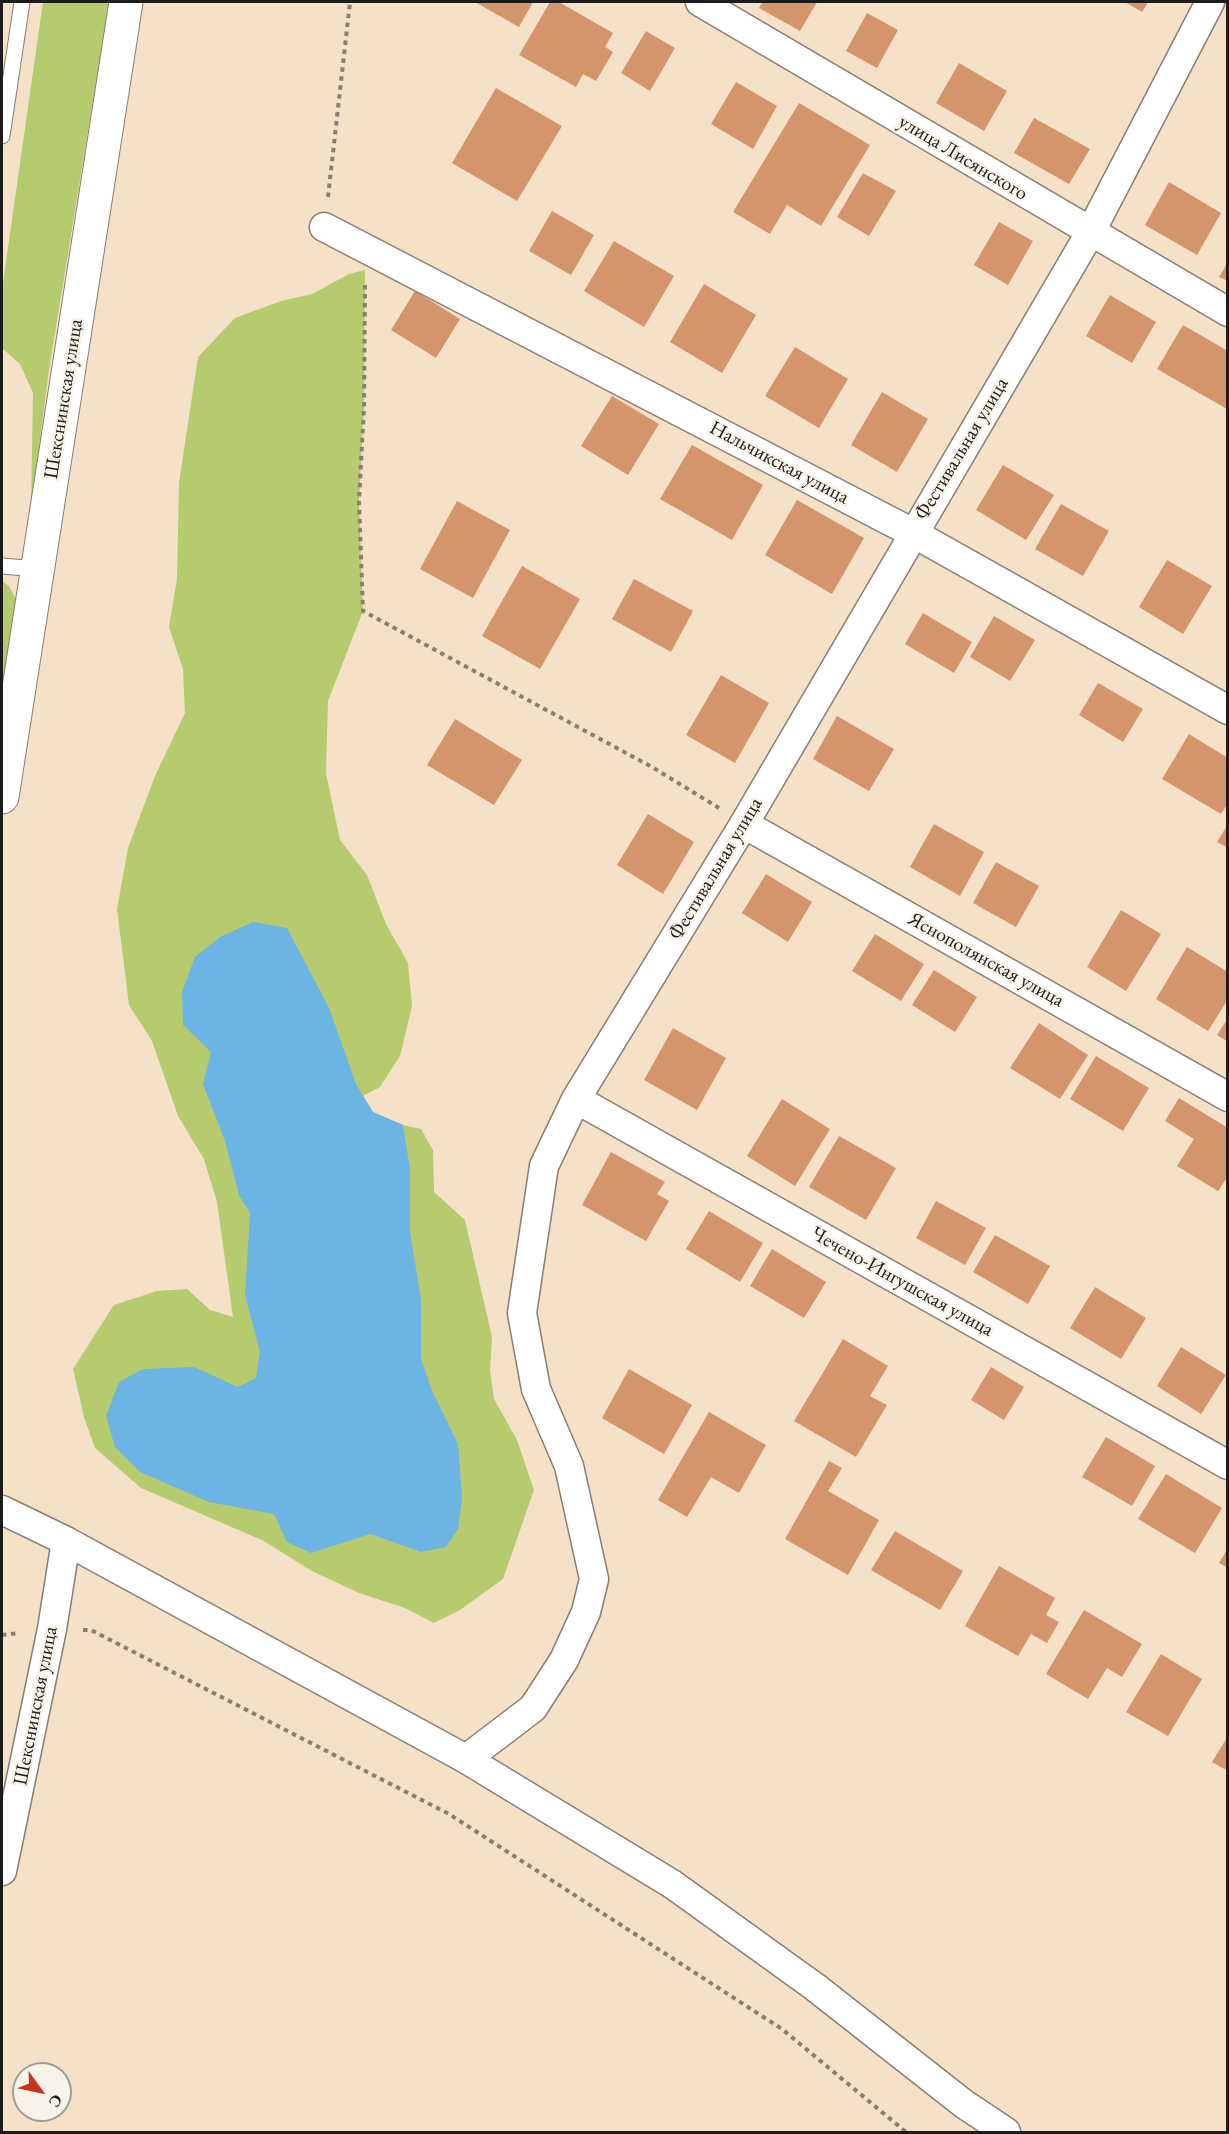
<!DOCTYPE html>
<html>
<head>
<meta charset="utf-8">
<style>
  body { margin:0 }
  #map { position:relative; width:1229px; height:2134px; overflow:hidden; background:#f5e1c8; font-family:"EB Garamond",serif }
  canvas { display:block }
  .frame { position:absolute; inset:0; border:3px solid #1c1c1c; pointer-events:none }
  .north { position:absolute; left:12px; top:2062px; width:60px; height:60px; box-sizing:border-box; background:#f7f3e8; border:2px solid #9f9d96; border-radius:50%; rotate:123deg; font-size:16px; font-weight:700; line-height:24px; text-align:center; color:#1c1c1c }
  .north::after { content:''; display:block; margin:auto; width:21px; height:27px; background:#c8321e; clip-path:polygon(50% 0,100% 100%,50% 72%,0 100%) }
</style>
</head>
<body>
<div id="map">
<canvas width="1229" height="2134"></canvas>
<div class="frame"></div>
<div class="north">С</div>
</div>
<script>
const ctx = document.querySelector('canvas').getContext('2d');
ctx.lineJoin = 'round';
function fill(path, color) {
  ctx.fillStyle = color;
  ctx.fill(path, 'evenodd');
}
function shape(rows) {
  const path = new Path2D();
  for (const r of rows) {
    path.moveTo(r[0], r[1]);
    for (let i = 2; i < r.length; i += 2) path.lineTo(r[i], r[i + 1]);
  }
  return path;
}
function trace(path, color, width, dash) {
  ctx.strokeStyle = color;
  ctx.lineWidth = width;
  ctx.lineCap = dash ? 'butt' : 'round';
  ctx.setLineDash(dash || []);
  ctx.stroke(path);
}
function drawText(font, color, halo, rows, align = 'center') {
  ctx.font = font + ' "EB Garamond",serif';
  ctx.lineWidth = 5;
  ctx.setLineDash([]);
  ctx.textBaseline = 'middle';
  ctx.strokeStyle = halo;
  ctx.fillStyle = color;
  for (const [text, x, y, turn = 0] of rows) {
    ctx.save();
    ctx.translate(x, y);
    ctx.rotate((+turn || 0) * Math.PI / 180);
    ctx.textAlign = isNaN(turn) ? turn : align;
    if (halo) ctx.strokeText(text, 0, 0);
    ctx.fillText(text, 0, 0);
    ctx.restore();
  }
}
fill(shape([
  [43,2,109,2,49,370,31,508,33,393,20,364,2,348,2,290],
  [365,270,364,407,359,501,363,611,328,701,326,773,340,840,367,875,386,924,408,963,412,1006,400,1056,380,1087,363,1096,373,1112,403,1125,421,1129,433,1150,434,1192,465,1220,492,1337,490,1371,494,1399,517,1440,534,1490,503,1579,460,1610,434,1623,405,1608,359,1593,310,1570,264,1541,141,1488,95,1448,84,1417,73,1369,114,1305,157,1291,187,1289,210,1310,233,1317,217,1202,204,1159,178,1116,152,1041,129,1005,117,909,128,848,155,776,185,713,183,669,169,627,177,579,179,483,198,357,235,318,281,301,312,294,349,274],
  [2,581,9,586,17,601,2,719]
]), '#b6ca6e');
fill(shape([
  [253,922,287,928,329,1008,356,1084,373,1112,403,1125,410,1169,410,1232,421,1300,421,1359,433,1393,458,1444,462,1497,458,1529,446,1547,421,1552,370,1534,311,1553,287,1542,274,1514,209,1502,140,1472,115,1447,106,1416,119,1382,143,1369,194,1367,238,1387,256,1378,260,1352,245,1295,250,1213,239,1195,225,1141,203,1084,211,1052,183,1025,182,992,195,957,220,937]
]), '#6cb4e3');
fill(shape([
  [475,2,533,2,519,27],
  [550,2,559,2,613,33,605,47,613,52,596,81,583,74,576,87,519,55],
  [763,2,817,2,800,31,759,8],
  [1125,2,1148,2,1142,12],
  [867,13,898,30,877,68,846,51],
  [646,31,675,48,650,91,621,73],
  [959,63,1007,91,984,131,936,103],
  [736,82,777,106,753,149,711,124],
  [496,88,562,126,517,201,452,163],
  [799,103,870,145,821,226,787,205,770,234,733,212],
  [1034,118,1090,149,1069,184,1014,153],
  [863,173,896,191,869,236,837,217],
  [1169,182,1221,213,1197,255,1145,225],
  [552,211,594,235,571,275,529,251],
  [999,222,1033,241,1008,285,974,265],
  [614,241,674,276,644,327,584,291],
  [1228,262,1228,281,1219,277],
  [704,284,756,315,722,373,670,342],
  [415,291,460,319,436,358,391,330],
  [1110,295,1156,322,1132,363,1086,336],
  [1183,325,1228,351,1227,409,1157,369],
  [795,347,848,379,819,428,765,396],
  [882,392,928,419,897,472,851,445],
  [612,396,659,424,628,475,581,446],
  [692,445,763,485,732,540,660,499],
  [1003,465,1054,495,1026,540,976,510],
  [797,500,864,538,832,594,765,555],
  [457,501,510,530,473,598,420,569],
  [1061,504,1109,531,1083,576,1035,549],
  [1167,560,1212,586,1183,634,1139,607],
  [522,566,580,599,540,669,482,636],
  [634,579,693,611,671,652,612,619],
  [923,613,972,642,954,673,905,644],
  [994,616,1035,640,1010,681,970,657],
  [721,675,769,703,735,763,686,735],
  [1098,683,1143,709,1123,742,1079,715],
  [837,716,894,749,869,791,813,759],
  [455,719,522,760,494,805,427,765],
  [1189,734,1228,758,1228,803,1221,814,1162,779],
  [648,814,694,842,663,894,617,865],
  [934,824,984,852,960,896,910,867],
  [1228,824,1228,848,1217,842],
  [996,862,1039,886,1016,927,973,903],
  [766,874,812,902,788,942,742,913],
  [1121,910,1161,934,1126,991,1087,967],
  [875,934,924,964,901,1001,852,971],
  [1187,947,1228,972,1228,999,1208,1031,1156,999],
  [934,970,977,997,955,1032,912,1005],
  [1228,1018,1228,1042,1217,1035],
  [1039,1023,1088,1055,1060,1099,1010,1068],
  [673,1028,726,1058,697,1110,644,1080],
  [1096,1056,1149,1088,1123,1131,1070,1099],
  [1179,1098,1228,1128,1228,1176,1218,1191,1177,1166,1194,1139,1165,1121],
  [782,1099,830,1129,795,1186,747,1156],
  [839,1136,896,1168,866,1220,809,1187],
  [611,1152,665,1182,657,1194,669,1201,646,1241,582,1205],
  [936,1201,986,1228,965,1265,916,1238],
  [709,1211,763,1243,740,1282,686,1249],
  [995,1235,1050,1266,1028,1304,973,1272],
  [772,1249,826,1282,804,1318,750,1286],
  [1095,1287,1146,1318,1121,1359,1070,1328],
  [843,1339,888,1366,870,1396,887,1405,856,1457,794,1421],
  [1181,1347,1226,1375,1201,1414,1157,1386],
  [991,1367,1024,1387,1004,1420,971,1400],
  [629,1369,692,1405,664,1454,602,1418],
  [709,1412,766,1445,739,1493,711,1477,687,1517,658,1500],
  [1106,1437,1155,1466,1132,1506,1082,1477],
  [829,1461,842,1468,828,1491,879,1520,848,1575,785,1539],
  [1166,1474,1222,1508,1195,1553,1138,1519],
  [895,1531,963,1571,940,1610,871,1570],
  [1228,1548,1228,1568,1219,1563],
  [999,1566,1055,1598,1046,1615,1059,1622,1047,1643,1031,1634,1018,1656,965,1626],
  [1084,1610,1142,1644,1122,1677,1107,1668,1088,1699,1046,1674],
  [1161,1654,1202,1679,1168,1736,1126,1712],
  [1228,1736,1228,1771,1212,1762]
]), '#d4946c');
const lane = shape([
  [2,136,22,2],
  [2,566,37,569]
]);
const street = shape([
  [700,2,1228,312],
  [324,227,913,533,1228,710],
  [744,824,1228,1097],
  [576,1099,1228,1465],
  [2,1510,66,1541,466,1759,672,1884,815,1987,964,2104,1006,2132],
  [466,1759,533,1708,564,1660,586,1612,594,1579,569,1466,536,1389,522,1313,544,1166,576,1099,744,824,1090,233,1210,2],
  [2,1871,52,1629,66,1541]
]);
const secondary = shape([
  [2,797,126,2]
]);
trace(lane, '#887e72', 17);
trace(street, '#887e72', 31);
trace(secondary, '#887e72', 35);
trace(shape([
  [328,197,350,2],
  [365,285,364,407,359,501,363,611,652,767,719,808],
  [83,1630,91,1630,449,1814,782,2029,906,2132],
  [2,1635,19,1633]
]), '#887e72', 4, [4.5, 4.5]);
trace(lane, '#fff', 15);
trace(street, '#fff', 28);
trace(secondary, '#fff', 33);
drawText('20px', '#1c1c1c', '#f7f3e8', [
  ["улица Лисянского",963,158,31],
  ["Шекснинская улица",64,399,-81],
  ["Фестивальная улица",962,449,-59],
  ["Нальчикская улица",779,463,28],
  ["Фестивальная улица",716,869,-59],
  ["Яснополянская улица",986,960,29],
  ["Чечено-Ингушская улица",902,1282,29],
  ["Шекснинская улица",36,1706,-79]
]);
</script>
</body>
</html>
